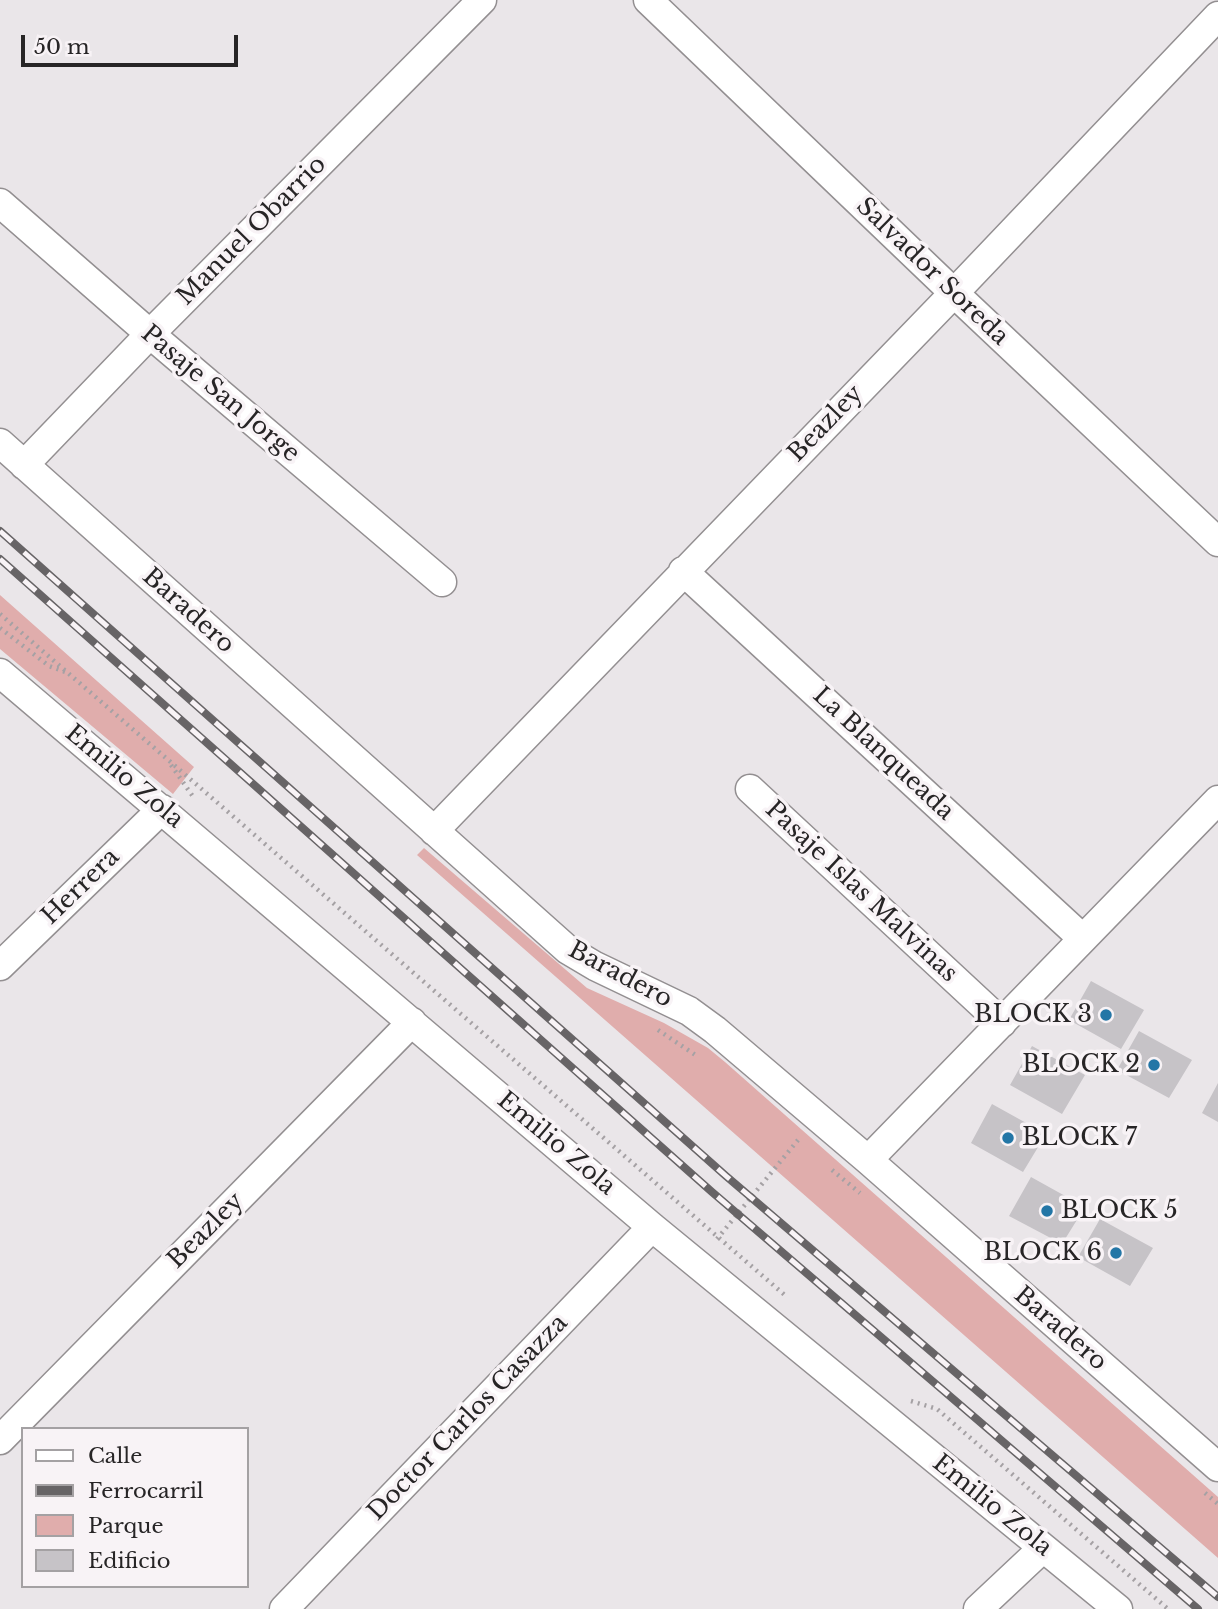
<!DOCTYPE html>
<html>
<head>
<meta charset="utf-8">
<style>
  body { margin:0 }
  #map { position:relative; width:1218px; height:1609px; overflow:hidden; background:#eae6e9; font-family:"Libre Baskerville",serif }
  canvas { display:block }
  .legend { position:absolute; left:21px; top:1427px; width:228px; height:161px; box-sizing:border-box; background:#f8f3f6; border:2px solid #a4a1a3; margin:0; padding:9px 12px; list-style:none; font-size:21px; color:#272526 }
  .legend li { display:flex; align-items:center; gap:14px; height:35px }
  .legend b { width:35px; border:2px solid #a4a1a3 }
  .scale { position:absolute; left:21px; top:35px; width:217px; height:32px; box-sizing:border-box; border:4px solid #272526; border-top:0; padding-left:9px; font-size:21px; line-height:24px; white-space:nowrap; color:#272526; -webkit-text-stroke:5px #f8f3f6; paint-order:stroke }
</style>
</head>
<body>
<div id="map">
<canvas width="1218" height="1609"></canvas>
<ul class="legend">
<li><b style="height:9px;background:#fff"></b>Calle</li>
<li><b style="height:9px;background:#676466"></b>Ferrocarril</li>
<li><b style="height:19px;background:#e0adac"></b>Parque</li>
<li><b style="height:19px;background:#c6c3c7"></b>Edificio</li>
</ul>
<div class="scale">50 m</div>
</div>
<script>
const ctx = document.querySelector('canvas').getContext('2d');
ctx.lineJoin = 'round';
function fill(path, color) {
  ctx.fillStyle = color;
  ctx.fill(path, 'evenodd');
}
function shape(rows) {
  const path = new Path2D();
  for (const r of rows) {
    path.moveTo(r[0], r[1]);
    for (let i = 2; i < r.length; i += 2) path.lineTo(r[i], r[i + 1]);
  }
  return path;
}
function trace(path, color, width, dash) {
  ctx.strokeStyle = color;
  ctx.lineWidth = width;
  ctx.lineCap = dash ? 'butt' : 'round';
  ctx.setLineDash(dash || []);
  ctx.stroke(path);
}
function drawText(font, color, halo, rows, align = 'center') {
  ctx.font = font + ' "Libre Baskerville",serif';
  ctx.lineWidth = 7;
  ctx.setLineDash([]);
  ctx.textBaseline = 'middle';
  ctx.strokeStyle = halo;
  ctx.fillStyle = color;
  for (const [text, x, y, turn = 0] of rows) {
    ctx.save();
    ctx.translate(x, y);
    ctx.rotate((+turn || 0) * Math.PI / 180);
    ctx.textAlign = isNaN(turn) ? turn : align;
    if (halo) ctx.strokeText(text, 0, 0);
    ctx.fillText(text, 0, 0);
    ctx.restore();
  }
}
fill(shape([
  [0,595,194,767,173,794,0,649],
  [424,848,587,988,664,1023,708,1048,725,1062,1218,1497,1218,1558,417,855]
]), '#e0adac');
fill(shape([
  [1091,981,1144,1010,1121,1049,1069,1020],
  [1139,1031,1192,1060,1169,1098,1117,1070],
  [1032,1046,1085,1075,1062,1114,1010,1085],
  [1218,1083,1218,1122,1202,1113],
  [992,1104,1046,1134,1023,1172,971,1143],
  [1031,1177,1085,1207,1062,1244,1009,1216],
  [1100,1219,1153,1248,1130,1286,1078,1257]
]), '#c6c3c7');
const minor = shape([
  [648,0,954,293,1218,542],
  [0,203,150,334,442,582],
  [0,443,568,950,595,966,689,1011,715,1030,868,1160,1218,1467],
  [24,465,150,334,482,0],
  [683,571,1082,938],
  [0,673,652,1227,1118,1609],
  [750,789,1002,1023],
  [434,831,954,293,1218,16],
  [0,966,162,809],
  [868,1160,1218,800],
  [0,1440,412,1022],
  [284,1609,652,1227],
  [978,1609,1043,1548]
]);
trace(minor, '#938f91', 31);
trace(shape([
  [0,614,787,1297],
  [0,628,49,666,68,673],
  [171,765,194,798],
  [658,1030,697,1056],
  [832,1170,860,1193],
  [717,1239,798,1140],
  [911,1401,937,1409,1168,1609],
  [1205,1493,1218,1504]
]), '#a5a1a4', 4.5, [2, 5]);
trace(minor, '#fff', 28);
const rail = shape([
  [0,531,726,1176,1218,1597],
  [0,559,712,1192,1198,1609]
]);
trace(rail, '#676466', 8);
trace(rail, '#f8f3f6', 5, [16]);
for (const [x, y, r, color] of [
  [1106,1015,7,"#2376a6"],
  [1154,1065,7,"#2376a6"],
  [1008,1138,7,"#2376a6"],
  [1047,1211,7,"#2376a6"],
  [1116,1253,7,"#2376a6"]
]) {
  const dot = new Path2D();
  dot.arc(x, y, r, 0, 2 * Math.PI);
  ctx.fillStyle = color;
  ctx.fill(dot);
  trace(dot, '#f8f3f6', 2.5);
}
drawText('24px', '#272526', '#f8f3f6', [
  ["Manuel Obarrio",252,231,-45],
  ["Salvador Soreda",932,272,44],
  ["Pasaje San Jorge",220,394,40],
  ["Beazley",826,424,-46],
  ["Baradero",188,611,42],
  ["La Blanqueada",883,754,43],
  ["Emilio Zola",124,777,40],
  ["Herrera",81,887,-44],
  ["Pasaje Islas Malvinas",861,892,43],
  ["Baradero",620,975,28],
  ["Emilio Zola",556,1144,40],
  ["Beazley",206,1231,-45],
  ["Baradero",1060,1329,41],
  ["Doctor Carlos Casazza",468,1418,-46],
  ["Emilio Zola",992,1506,39]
]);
drawText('24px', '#272526', '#f8f3f6', [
  ["BLOCK 3",1092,1015],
  ["BLOCK 2",1140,1065],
  ["BLOCK 7",1022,1138,"left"],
  ["BLOCK 5",1061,1211,"left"],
  ["BLOCK 6",1102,1253]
], 'right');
</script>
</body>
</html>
